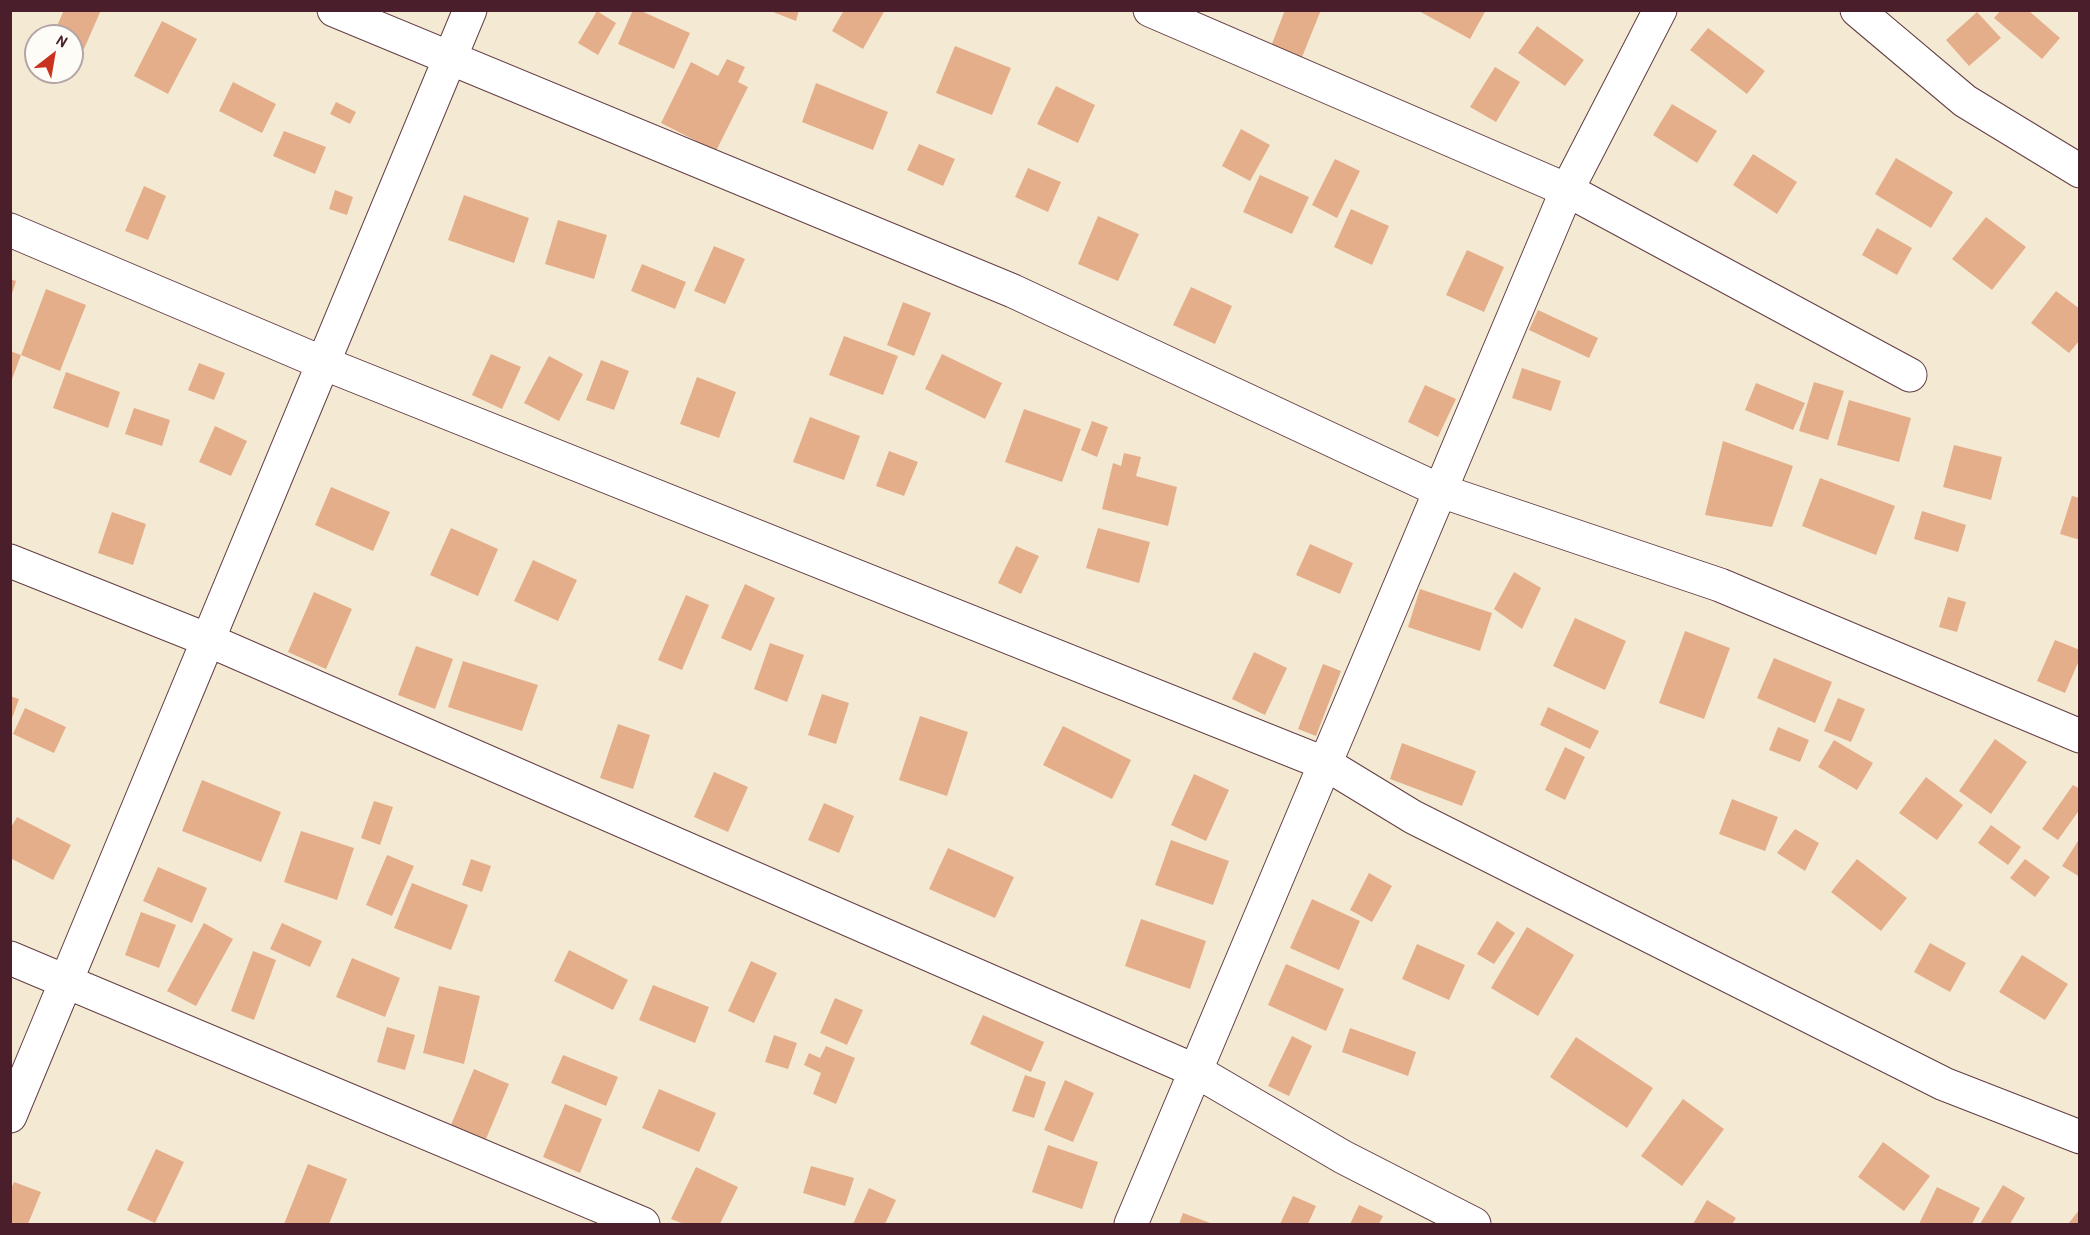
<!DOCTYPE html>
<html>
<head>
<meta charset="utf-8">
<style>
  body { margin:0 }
  #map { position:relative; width:2090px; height:1235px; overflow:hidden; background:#f4ead4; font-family:"Patrick Hand",sans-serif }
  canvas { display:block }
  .frame { position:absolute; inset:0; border:12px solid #4a1f2b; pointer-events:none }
  .north { position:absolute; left:24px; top:24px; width:60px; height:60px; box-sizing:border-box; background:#fdfcf7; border:2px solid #b5a4a5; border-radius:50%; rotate:31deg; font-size:16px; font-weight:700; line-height:24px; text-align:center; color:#4a1f2b }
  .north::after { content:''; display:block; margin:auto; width:21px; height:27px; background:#c8321e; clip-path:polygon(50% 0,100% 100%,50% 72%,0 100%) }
</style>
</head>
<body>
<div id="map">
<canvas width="2090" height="1235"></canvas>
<div class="frame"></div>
<div class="north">N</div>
</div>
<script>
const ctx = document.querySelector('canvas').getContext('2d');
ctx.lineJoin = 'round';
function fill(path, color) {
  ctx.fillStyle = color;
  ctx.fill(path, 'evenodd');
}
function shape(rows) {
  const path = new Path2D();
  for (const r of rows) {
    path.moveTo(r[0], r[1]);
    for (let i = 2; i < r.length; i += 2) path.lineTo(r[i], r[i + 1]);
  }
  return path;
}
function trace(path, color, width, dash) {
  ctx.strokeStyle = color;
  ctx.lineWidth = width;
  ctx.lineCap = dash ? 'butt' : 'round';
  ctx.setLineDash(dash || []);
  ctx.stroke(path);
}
fill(shape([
  [64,10,101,10,84,49,72,43,72,36,53,35],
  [633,10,639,10,690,33,674,69,618,44],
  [774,10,799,10,796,21,773,12],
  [844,10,885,10,863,49,832,31],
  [1285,10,1321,10,1298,67,1268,54],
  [1417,10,1486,10,1470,39],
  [2001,10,2028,10,2060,38,2042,59,1994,18],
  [597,11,616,23,598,55,578,43],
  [1977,12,2001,38,1969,66,1946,40],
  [162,21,197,39,168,94,134,76],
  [1537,26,1584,60,1565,86,1518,53],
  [1708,28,1765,71,1747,94,1690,50],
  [955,46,1011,68,992,115,936,93],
  [727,59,745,67,738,82,748,87,716,151,661,123,691,62,718,76],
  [1495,67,1520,82,1496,122,1470,107],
  [233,82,276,104,262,133,219,111],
  [816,83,888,112,873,150,802,122],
  [1056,86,1095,105,1078,143,1037,124],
  [336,102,356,112,350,124,330,114],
  [1672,104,1717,131,1697,163,1653,135],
  [1241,129,1270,145,1250,181,1222,166],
  [284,131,326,147,315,174,273,156],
  [919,144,955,159,943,186,907,170],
  [1753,154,1797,182,1777,214,1733,185],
  [1896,158,1953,192,1931,228,1875,194],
  [1335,159,1360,171,1337,218,1312,205],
  [1028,168,1061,182,1048,212,1015,197],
  [1260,175,1309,197,1292,234,1243,212],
  [144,186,166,196,148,240,125,231],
  [335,190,353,197,347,215,329,209],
  [464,195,529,218,514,263,448,240],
  [1351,209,1389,226,1372,265,1334,247],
  [1098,216,1139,234,1118,281,1078,264],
  [1986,217,2026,247,1992,290,1952,259],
  [558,220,607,235,594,279,545,264],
  [1877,228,1912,248,1897,275,1862,255],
  [714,246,745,259,725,304,694,291],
  [1467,250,1504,267,1484,312,1446,295],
  [642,264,686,282,675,309,631,291],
  [10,279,16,281,11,297,10,297],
  [1191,287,1232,306,1215,344,1173,325],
  [46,289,86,305,60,371,21,355],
  [2056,291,2080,309,2080,340,2069,353,2031,323],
  [903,302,931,313,914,356,887,345],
  [1538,310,1598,338,1589,358,1529,330],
  [844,336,898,356,883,395,829,375],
  [10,351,21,355,11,382,10,382],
  [491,354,521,367,502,409,472,395],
  [942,354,1002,383,985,419,925,389],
  [549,356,583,374,559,421,524,403],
  [601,360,629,371,614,410,586,400],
  [199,363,225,373,214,400,188,390],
  [1522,368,1561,381,1551,411,1512,398],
  [66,372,120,392,108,428,53,408],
  [697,377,736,392,719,438,680,424],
  [1814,382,1844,391,1828,440,1799,431],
  [1756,383,1805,403,1793,430,1745,410],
  [1425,385,1456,399,1438,437,1408,422],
  [1849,400,1911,418,1899,462,1837,445],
  [134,408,170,420,162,446,125,434],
  [1024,409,1081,429,1062,482,1005,462],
  [810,417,860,436,844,480,793,462],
  [1092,421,1108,427,1097,457,1081,450],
  [215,426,247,441,231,476,199,462],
  [1723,441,1793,466,1772,527,1705,515],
  [1954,445,2002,457,1991,500,1943,487],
  [889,451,918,462,904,496,876,486],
  [1124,453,1141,457,1136,476,1177,487,1168,526,1102,509,1113,463,1121,466],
  [1820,478,1895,506,1876,555,1802,526],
  [331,487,390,512,373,551,315,525],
  [2072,496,2080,498,2080,540,2060,534],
  [1922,511,1966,525,1958,552,1914,539],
  [112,512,146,524,133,565,98,553],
  [451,528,498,549,478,596,430,575],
  [1098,528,1150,542,1139,583,1086,568],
  [1310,544,1353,563,1340,594,1296,575],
  [1016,546,1039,556,1021,594,998,583],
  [533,560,577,580,558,621,514,601],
  [1514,572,1541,588,1522,629,1494,609],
  [745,584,775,598,751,651,721,638],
  [1420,589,1492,613,1480,651,1408,627],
  [314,592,352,609,326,669,288,652],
  [686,595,709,605,682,670,658,660],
  [1948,597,1966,602,1957,632,1939,627],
  [1575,618,1626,641,1605,690,1553,666],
  [1685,631,1730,648,1704,719,1659,703],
  [2055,640,2080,650,2080,658,2065,693,2037,681],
  [770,643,804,655,787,702,754,689],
  [416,646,453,659,435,709,398,695],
  [1254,652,1287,668,1265,715,1232,699],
  [1774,658,1832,682,1815,723,1757,698],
  [463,661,538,685,522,731,448,707],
  [1323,664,1341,671,1316,736,1298,729],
  [822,694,849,703,836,744,808,735],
  [10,696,19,699,11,721,10,721],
  [1838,698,1865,709,1851,742,1824,731],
  [1548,707,1599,731,1590,749,1540,725],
  [25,708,66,727,54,753,13,734],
  [920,716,968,732,947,796,899,780],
  [618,724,650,735,633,789,600,778],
  [1063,726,1131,760,1112,799,1043,765],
  [1778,727,1809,740,1800,762,1769,750],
  [1995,739,2027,762,1991,814,1959,791],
  [1834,740,1873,763,1857,790,1818,767],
  [1402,743,1476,771,1462,806,1390,779],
  [1565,747,1585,757,1565,800,1545,790],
  [714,772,748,787,728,832,694,817],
  [1194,774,1229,790,1206,841,1171,825],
  [1926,777,1963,805,1937,840,1899,813],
  [202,780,281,812,261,862,182,831],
  [2073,785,2080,789,2080,809,2058,840,2042,829],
  [1732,799,1778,817,1765,851,1719,834],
  [374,801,393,807,380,845,361,838],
  [824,803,854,816,839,853,808,840],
  [17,817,71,845,53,880,10,858,10,829],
  [1991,825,2021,847,2008,865,1978,843],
  [1795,829,1819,843,1805,871,1777,853],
  [301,831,354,848,337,900,284,882],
  [2080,838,2080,877,2062,866],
  [1171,840,1229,861,1213,905,1155,885],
  [948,848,1014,877,995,918,929,889],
  [387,855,414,866,392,916,366,905],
  [471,859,491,866,482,892,462,885],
  [1857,859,1907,898,1881,931,1831,892],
  [2025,859,2050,877,2035,897,2010,878],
  [158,867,207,888,192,923,143,901],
  [1369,873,1392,886,1372,922,1350,910],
  [412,883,468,905,451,950,394,928],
  [1312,899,1360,921,1339,970,1290,948],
  [141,912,176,925,159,968,125,955],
  [1141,919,1206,941,1190,989,1125,966],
  [1497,921,1515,933,1494,964,1477,954],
  [204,923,233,939,196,1006,167,991],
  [282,923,322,941,310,967,270,949],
  [1527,927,1574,955,1538,1016,1491,988],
  [1930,943,1966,963,1950,992,1914,972],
  [1417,944,1465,965,1449,1000,1402,979],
  [569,950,628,980,613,1010,554,981],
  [253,951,276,960,254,1020,231,1011],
  [2022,955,2068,984,2045,1020,1999,992],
  [352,958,400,978,385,1017,336,997],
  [751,961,777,973,754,1023,728,1011],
  [1286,964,1344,989,1326,1031,1268,1005],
  [653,985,709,1007,695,1043,639,1020],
  [439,986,480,996,464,1064,423,1053],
  [835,998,863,1010,847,1045,820,1033],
  [983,1015,1044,1042,1031,1072,970,1044],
  [387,1027,415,1035,405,1070,377,1062],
  [1350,1028,1416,1052,1408,1076,1342,1052],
  [774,1035,797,1043,788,1069,765,1062],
  [1292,1036,1312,1046,1289,1096,1268,1086],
  [1576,1037,1653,1088,1627,1128,1550,1077],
  [826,1046,855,1058,836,1104,813,1094,821,1073,804,1065,809,1053,820,1058],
  [563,1055,618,1077,606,1106,551,1083],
  [474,1069,509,1084,486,1139,451,1125],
  [1025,1075,1046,1082,1034,1118,1012,1111],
  [1065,1080,1094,1093,1073,1142,1044,1130],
  [659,1089,716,1113,699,1152,642,1128],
  [1683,1099,1724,1129,1682,1186,1641,1156],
  [565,1104,602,1119,580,1173,543,1157],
  [1883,1142,1930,1176,1904,1211,1858,1177],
  [1048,1145,1098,1162,1082,1209,1032,1192],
  [156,1149,184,1162,155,1223,127,1210],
  [308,1164,347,1179,329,1224,284,1224],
  [811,1166,854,1178,845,1206,803,1193],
  [696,1167,738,1187,720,1224,684,1224,671,1219],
  [14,1182,41,1192,28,1224,10,1224,10,1191],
  [2003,1185,2025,1198,2010,1224,1980,1224],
  [1937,1187,1980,1208,1972,1224,1919,1224],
  [869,1188,896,1200,885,1224,853,1224],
  [1293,1196,1316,1206,1308,1224,1280,1224],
  [1707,1200,1736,1218,1732,1224,1693,1224],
  [1359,1205,1383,1216,1379,1224,1350,1224],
  [2080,1209,2080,1224,2068,1224],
  [1183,1213,1213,1224,1179,1224]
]), '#e5ae8b');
const minor = shape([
  [334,10,1013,291,1441,491,1720,585,2080,736],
  [1150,10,1567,190,1910,375],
  [1857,10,1965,101,2080,171],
  [10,230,323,363,1326,764,1413,817,1944,1084,2080,1137],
  [10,561,208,640,1196,1071,1343,1157,1474,1224],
  [10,958,643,1224],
  [10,1116,470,10],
  [1131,1224,1567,190,1660,10]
]);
trace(minor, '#643d44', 35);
trace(minor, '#fff', 33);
</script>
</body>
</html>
